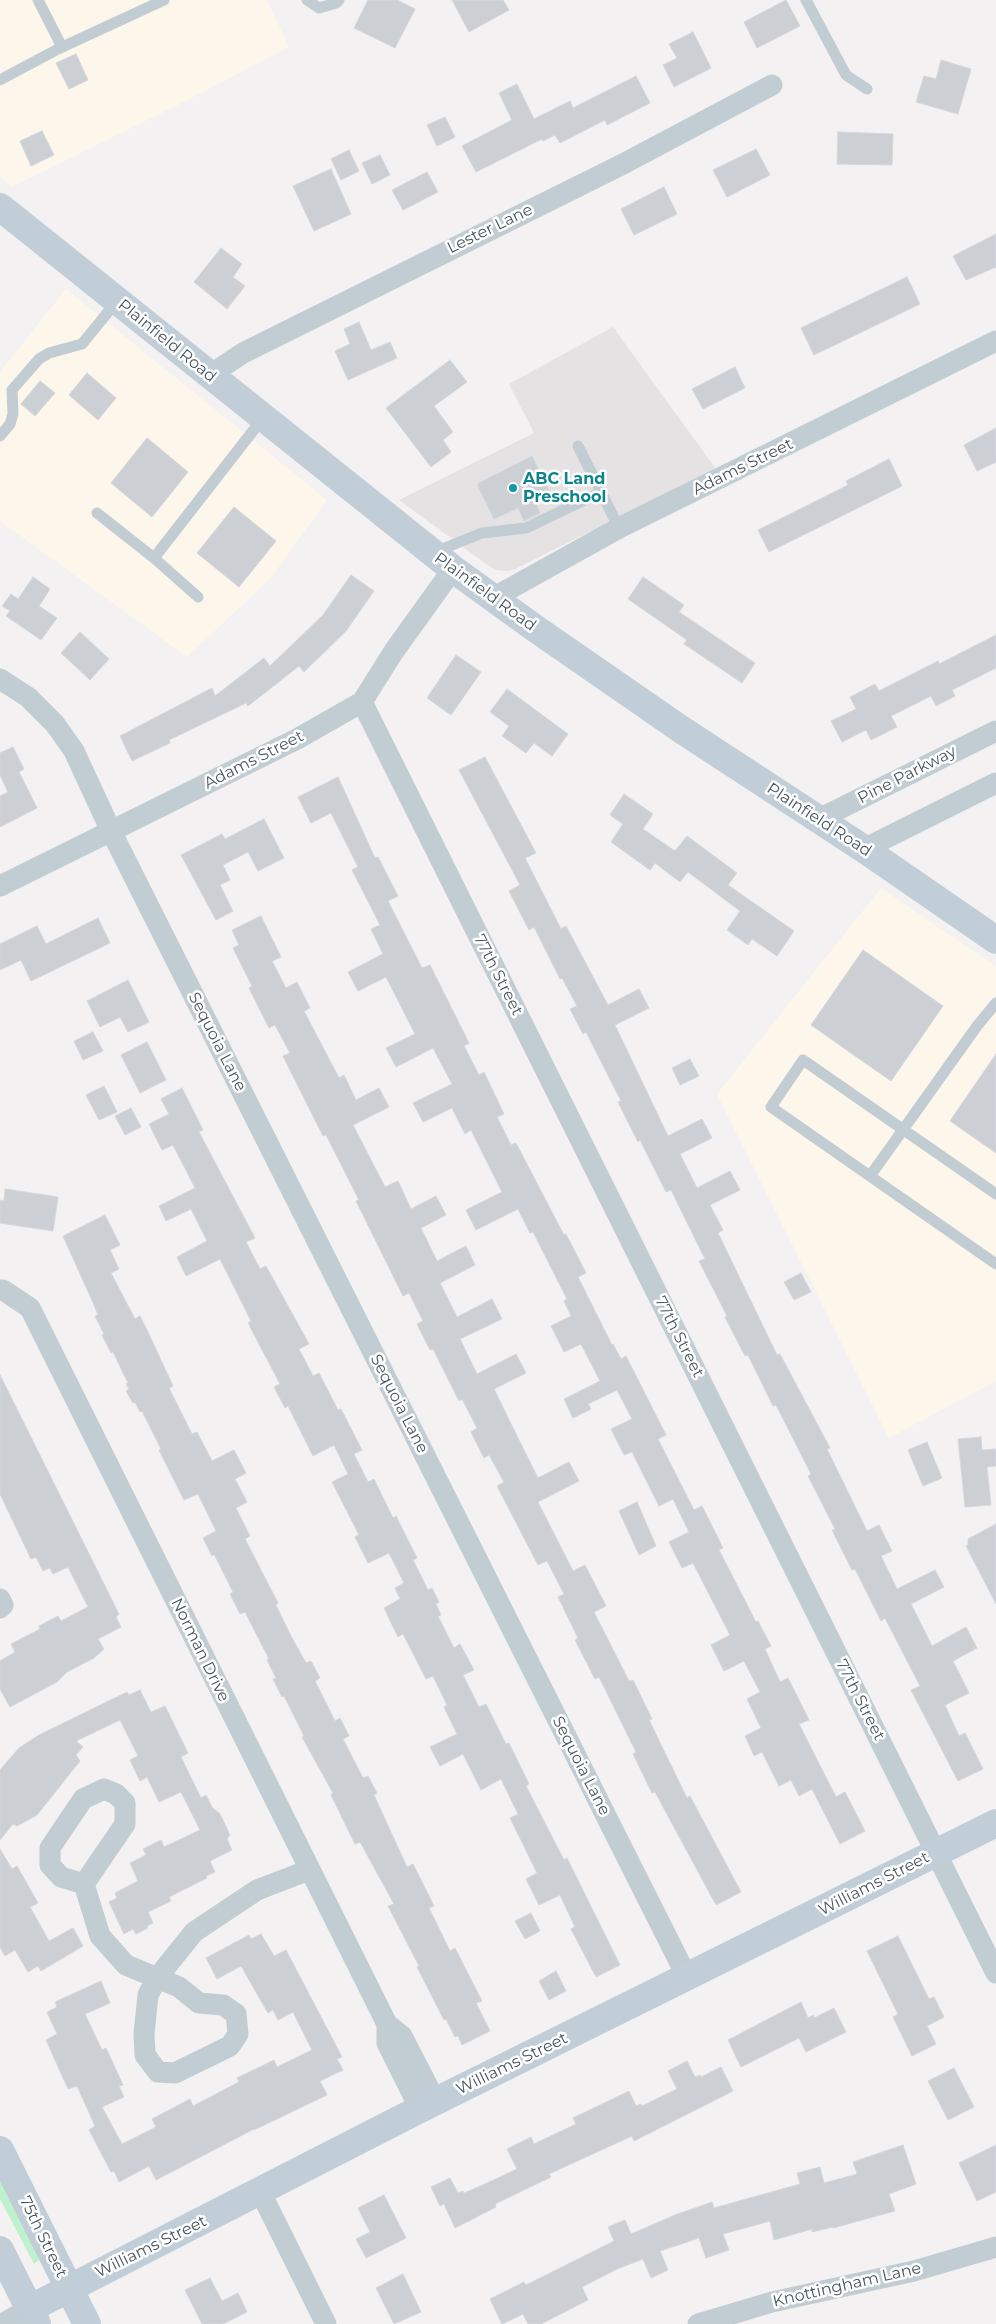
<!DOCTYPE html>
<html>
<head>
<meta charset="utf-8">
<style>
  body { margin:0 }
  canvas { display:block; background:#f3f1f1 }
</style>
</head>
<body>
<canvas width="996" height="2324"></canvas>
<script>
const ctx = document.querySelector('canvas').getContext('2d');
ctx.lineJoin = 'round';
function fill(path, color) {
  ctx.fillStyle = color;
  ctx.fill(path, 'evenodd');
}
function shape(rows) {
  const path = new Path2D();
  for (const r of rows) {
    path.moveTo(r[0], r[1]);
    for (let i = 2; i < r.length; i += 2) path.lineTo(r[i], r[i + 1]);
  }
  return path;
}
function trace(path, color, width, dash) {
  ctx.strokeStyle = color;
  ctx.lineWidth = width;
  ctx.lineCap = dash ? 'butt' : 'round';
  ctx.setLineDash(dash || []);
  ctx.stroke(path);
}
function drawText(font, color, halo, rows, align = 'center') {
  ctx.font = font + ' Montserrat,sans-serif';
  ctx.lineWidth = 5;
  ctx.setLineDash([]);
  ctx.textBaseline = 'middle';
  ctx.strokeStyle = halo;
  ctx.fillStyle = color;
  for (const [text, x, y, turn = 0] of rows) {
    ctx.save();
    ctx.translate(x, y);
    ctx.rotate((+turn || 0) * Math.PI / 180);
    ctx.textAlign = isNaN(turn) ? turn : align;
    if (halo) ctx.strokeText(text, 0, 0);
    ctx.fillText(text, 0, 0);
    ctx.restore();
  }
}
fill(shape([
  [0,0,267,0,289,47,182,103,12,187,0,176],
  [66,289,327,500,270,579,187,657,0,521,0,372],
  [881,888,996,966,996,1381,889,1438,717,1094]
]), '#fdf6eb');
fill(shape([
  [613,327,716,469,515,569,507,571,495,570,485,563,399,500,534,433,509,384]
]), '#e4e2e3');
fill(shape([
  [0,2179,36,2250,39,2260,34,2264,0,2199]
]), '#bef2ce');
const building = shape([
  [368,0,397,0,415,9,395,48,354,28,368,0],
  [452,0,503,0,509,10,469,32,452,0],
  [786,0,800,26,757,48,744,22,786,0],
  [693,32,711,68,674,87,663,65,677,58,669,44,693,32],
  [76,54,88,80,69,89,56,63,76,54],
  [941,60,971,69,958,114,916,102,924,76,936,79,941,60],
  [636,76,650,103,607,125,605,120,560,143,555,135,543,141,542,139,476,172,462,146,512,120,499,93,517,84,534,119,570,101,573,108,636,76],
  [445,117,455,137,437,146,427,125,445,117],
  [42,131,54,155,31,166,20,141,42,131],
  [838,132,893,134,892,165,837,164,838,132],
  [756,149,770,175,727,197,713,170,756,149],
  [349,150,359,171,341,180,331,159,349,150],
  [380,155,390,175,372,184,362,163,380,155],
  [331,169,351,214,314,231,293,186,331,169],
  [427,172,438,192,403,210,392,190,427,172],
  [664,187,677,214,634,235,621,209,664,187],
  [996,234,996,267,966,280,953,256,996,234],
  [221,248,242,264,233,277,245,286,227,309,194,282,221,248],
  [907,277,920,304,814,355,801,328,907,277],
  [359,322,371,350,390,342,397,358,348,380,335,351,350,344,344,329,359,322],
  [450,360,467,382,434,406,453,432,443,440,451,452,431,467,386,408,450,360],
  [735,367,745,388,703,409,692,389,735,367],
  [87,373,116,398,98,420,69,395,87,373],
  [40,381,55,393,35,416,21,404,40,381],
  [996,428,996,462,977,471,964,445,996,428],
  [147,438,188,472,152,517,111,483,147,438],
  [532,456,550,493,535,501,540,513,524,521,518,508,494,519,477,484,532,456],
  [889,459,902,486,769,552,758,530,848,485,846,481,889,459],
  [234,507,276,541,239,587,197,553,234,507],
  [351,575,374,591,346,631,304,672,299,666,248,706,246,703,169,740,170,743,132,761,120,736,212,688,215,696,264,658,270,666,323,615,351,575],
  [33,577,50,589,39,606,57,618,41,640,6,616,10,611,2,606,11,594,18,599,33,577],
  [643,577,684,605,679,612,755,663,742,683,684,644,687,640,628,599,643,577],
  [80,632,109,659,90,680,61,653,80,632],
  [996,635,996,668,952,690,955,696,936,706,931,696,891,716,897,727,871,740,866,730,842,742,831,721,856,709,850,697,875,684,879,691,938,661,939,664,996,635],
  [456,655,481,672,451,715,427,698,456,655],
  [507,689,568,734,552,756,534,743,526,753,502,736,509,726,490,712,507,689],
  [13,747,24,769,19,772,37,808,0,827,0,796,8,792,0,775,0,753,13,747],
  [485,757,536,853,525,858,561,929,566,926,608,1005,639,989,649,1008,615,1025,668,1136,702,1119,712,1138,680,1154,697,1188,730,1171,740,1190,710,1205,723,1230,718,1233,777,1355,780,1354,830,1448,827,1449,867,1531,879,1525,892,1551,881,1556,897,1589,935,1570,944,1587,911,1604,932,1646,966,1627,977,1648,953,1661,969,1693,945,1705,959,1736,965,1733,983,1769,958,1781,911,1690,920,1686,885,1618,881,1621,855,1569,852,1570,832,1530,835,1529,808,1476,811,1474,776,1405,773,1406,748,1355,745,1356,725,1317,727,1316,699,1261,705,1259,671,1190,666,1192,640,1140,638,1142,618,1102,621,1101,586,1032,583,1034,570,1009,577,1006,562,978,560,979,534,927,529,930,509,891,520,885,459,770,485,757],
  [338,777,375,858,378,857,398,896,388,901,422,968,430,965,469,1043,464,1046,479,1075,484,1072,504,1114,497,1117,511,1145,516,1143,564,1235,566,1234,586,1273,578,1277,612,1345,613,1344,621,1359,626,1356,666,1435,658,1439,694,1510,702,1506,723,1548,719,1550,756,1622,758,1621,771,1646,765,1649,780,1682,788,1678,809,1720,799,1724,836,1797,845,1792,865,1831,840,1844,812,1789,799,1796,791,1780,779,1786,762,1752,754,1756,745,1736,761,1728,747,1699,760,1692,744,1661,724,1671,711,1645,730,1635,693,1563,682,1568,669,1542,689,1532,673,1499,659,1506,632,1452,624,1455,611,1429,632,1419,617,1390,588,1404,591,1409,573,1418,564,1399,600,1381,581,1344,564,1352,551,1326,571,1316,564,1301,567,1299,533,1232,530,1233,518,1209,476,1230,466,1210,502,1192,471,1130,465,1134,452,1108,423,1122,413,1103,452,1084,433,1048,396,1067,386,1048,415,1034,386,977,358,991,348,972,383,954,371,929,380,925,352,870,358,867,331,813,311,823,298,797,338,777],
  [624,794,653,814,643,829,675,851,687,836,737,873,728,885,794,931,777,956,752,939,748,945,727,930,740,911,688,872,680,882,655,863,650,870,611,842,623,824,610,815,624,794],
  [264,819,284,858,258,871,248,852,223,865,230,880,220,885,233,911,216,920,181,855,222,834,225,839,264,819],
  [261,916,281,957,272,961,286,988,297,982,310,1008,304,1011,339,1078,344,1075,356,1100,379,1088,389,1107,353,1125,385,1187,398,1181,411,1209,436,1196,446,1215,421,1228,437,1261,466,1246,475,1265,440,1283,457,1317,492,1299,502,1319,460,1339,477,1374,516,1354,526,1373,494,1389,519,1440,538,1478,569,1462,579,1481,538,1502,573,1571,585,1565,606,1606,594,1612,629,1681,633,1680,652,1719,649,1720,687,1798,690,1796,741,1892,716,1905,655,1792,652,1793,633,1754,636,1752,599,1677,595,1679,575,1640,578,1638,558,1597,564,1594,547,1561,538,1565,497,1486,504,1482,489,1455,484,1458,471,1432,477,1428,462,1399,459,1401,433,1349,430,1350,417,1324,423,1321,409,1293,403,1296,356,1201,359,1200,326,1135,323,1136,283,1056,290,1053,275,1025,269,1028,249,988,252,986,233,948,239,945,232,930,261,916],
  [98,918,110,943,31,981,21,960,0,970,0,944,37,926,46,944,98,918],
  [863,950,943,1006,891,1081,811,1025,863,950],
  [128,980,149,1022,128,1032,120,1017,100,1027,87,1001,128,980],
  [93,1032,103,1051,83,1060,74,1041,93,1032],
  [147,1042,166,1080,140,1093,121,1055,147,1042],
  [996,1054,996,1153,950,1121,996,1054],
  [690,1059,699,1076,680,1085,672,1068,690,1059],
  [104,1086,117,1112,99,1120,86,1095,104,1086],
  [182,1088,203,1130,199,1132,255,1238,246,1242,260,1269,266,1266,309,1344,299,1349,313,1376,319,1373,338,1410,341,1409,362,1450,354,1454,368,1482,374,1479,393,1518,396,1516,417,1558,413,1560,428,1590,432,1588,439,1602,436,1604,441,1615,438,1616,454,1648,460,1644,474,1670,463,1675,479,1707,486,1704,506,1744,509,1743,529,1784,526,1786,564,1860,567,1858,620,1965,596,1977,571,1929,575,1927,560,1895,539,1905,526,1879,537,1873,510,1818,518,1814,501,1779,481,1790,463,1754,440,1766,430,1747,457,1734,444,1707,447,1705,433,1676,426,1679,403,1634,398,1637,384,1608,400,1599,395,1588,404,1583,389,1553,368,1563,355,1537,359,1535,332,1482,348,1474,334,1445,313,1456,288,1406,285,1408,274,1387,280,1384,248,1323,251,1321,220,1259,186,1276,177,1257,207,1241,191,1209,166,1221,159,1206,195,1188,173,1145,162,1150,149,1124,169,1114,161,1099,182,1088],
  [131,1108,141,1127,125,1135,115,1116,131,1108],
  [5,1189,58,1197,53,1231,0,1223,0,1200,4,1201,5,1189],
  [105,1215,120,1245,110,1250,119,1269,111,1273,135,1319,140,1316,149,1334,173,1386,169,1388,192,1434,197,1432,212,1461,234,1450,246,1473,235,1479,247,1502,236,1508,250,1536,245,1539,278,1603,276,1605,291,1636,306,1663,311,1661,320,1678,315,1681,335,1721,340,1718,349,1736,343,1739,363,1778,368,1776,377,1793,374,1795,407,1867,413,1864,434,1906,429,1908,450,1951,455,1948,482,2001,476,2003,490,2031,462,2045,458,2036,455,2037,446,2019,444,2020,417,1967,419,1966,388,1906,394,1904,360,1842,355,1844,331,1795,333,1793,302,1737,304,1736,284,1696,282,1697,273,1679,276,1678,267,1660,269,1659,245,1612,240,1614,230,1594,233,1592,214,1554,212,1556,203,1538,216,1531,198,1494,184,1500,159,1450,161,1449,142,1411,140,1412,135,1402,133,1403,126,1391,129,1389,126,1384,128,1383,113,1352,111,1353,102,1335,104,1334,95,1316,98,1315,94,1305,63,1236,105,1215],
  [801,1273,811,1292,794,1300,784,1282,801,1273],
  [0,1375,119,1614,116,1617,121,1627,98,1639,104,1649,94,1658,67,1672,57,1682,10,1707,0,1689,0,1661,15,1652,11,1644,40,1629,39,1626,58,1616,61,1621,88,1607,68,1567,53,1574,50,1568,43,1571,36,1557,31,1559,0,1494,0,1375],
  [981,1437,982,1450,996,1449,996,1466,987,1467,991,1505,965,1507,958,1439,981,1437],
  [927,1442,942,1478,923,1486,908,1450,927,1442],
  [637,1502,656,1546,639,1555,619,1511,637,1502],
  [996,1524,996,1604,966,1546,968,1545,968,1539,996,1524],
  [140,1690,151,1712,165,1706,188,1753,181,1757,201,1798,206,1795,212,1807,220,1814,230,1835,227,1839,232,1850,210,1861,215,1872,206,1876,207,1878,169,1897,171,1901,148,1912,153,1923,147,1926,148,1928,136,1934,133,1929,124,1934,109,1902,117,1898,115,1893,138,1881,130,1863,146,1855,143,1849,161,1840,164,1847,200,1830,181,1792,159,1802,147,1777,140,1781,130,1760,138,1756,120,1720,76,1741,83,1747,76,1755,80,1761,37,1815,17,1826,13,1824,0,1840,0,1770,19,1748,39,1735,127,1692,129,1695,140,1690],
  [0,1849,12,1869,17,1866,38,1903,30,1907,49,1941,73,1928,83,1946,41,1971,38,1966,28,1972,15,1950,5,1956,0,1947,0,1849],
  [531,1913,540,1931,525,1939,515,1921,531,1913],
  [261,1934,274,1956,286,1950,342,2057,337,2059,343,2070,320,2081,327,2095,254,2130,254,2129,156,2180,149,2166,119,2182,114,2171,111,2172,89,2130,95,2126,77,2086,68,2089,46,2040,57,2034,47,2012,57,2007,55,2002,101,1981,110,2003,85,2014,102,2050,106,2048,123,2085,119,2086,124,2097,102,2107,122,2144,156,2127,152,2119,190,2099,193,2106,239,2082,237,2078,274,2060,277,2067,312,2050,293,2012,278,2020,273,2010,268,2013,241,1966,217,1979,206,1958,249,1935,251,1939,261,1934],
  [898,1936,929,1999,934,1997,944,2017,927,2026,936,2044,912,2056,893,2017,898,2014,867,1951,898,1936],
  [556,1971,566,1991,549,2000,539,1981,556,1971],
  [801,2002,808,2018,813,2015,814,2018,834,2008,846,2032,806,2052,799,2038,741,2067,728,2040,801,2002],
  [687,2061,695,2077,700,2075,701,2077,721,2067,733,2091,634,2141,632,2136,549,2174,551,2177,495,2204,496,2207,455,2228,444,2204,440,2206,431,2187,450,2178,458,2193,463,2191,464,2193,485,2184,517,2169,507,2149,531,2137,534,2144,576,2124,573,2118,629,2091,636,2106,641,2104,642,2106,677,2089,668,2071,687,2061],
  [954,2068,974,2107,948,2120,928,2081,954,2068],
  [903,2145,916,2184,889,2194,895,2211,833,2228,833,2227,812,2232,812,2229,774,2240,770,2221,723,2234,729,2250,706,2258,699,2238,660,2251,668,2270,651,2278,643,2259,617,2269,582,2287,588,2300,541,2324,528,2324,523,2314,502,2324,490,2299,524,2282,526,2285,614,2241,608,2227,625,2220,631,2234,675,2215,712,2202,714,2208,800,2184,797,2173,820,2167,824,2183,857,2174,853,2162,903,2145],
  [996,2145,996,2192,977,2201,959,2163,996,2145],
  [384,2195,406,2238,366,2258,356,2239,370,2232,358,2208,384,2195],
  [403,2274,421,2312,394,2324,376,2288,403,2274],
  [210,2278,222,2301,238,2293,247,2312,223,2324,202,2324,185,2290,210,2278]
]);
fill(building, '#ccd0d5');
trace(building, '#d4d7dc', 1);
trace(shape([
  [38,0,62,47],
  [307,0,319,8,336,3,339,0],
  [806,0,846,75,867,89],
  [0,80,58,49,164,0],
  [0,436,10,424,13,414,12,390,39,359,49,353,82,344,117,301],
  [578,446,619,528],
  [97,513,154,558,263,418],
  [435,552,482,533,526,528,601,492],
  [154,558,198,597],
  [870,1176,977,1026,996,1003],
  [996,1194,803,1060,771,1107,996,1264]
]), '#c1ccd3', 11);
trace(shape([
  [210,375,243,353,623,164,772,85],
  [493,598,619,528,996,341],
  [0,679,28,697,55,724,74,751,111,831,687,1977],
  [362,702,996,1973],
  [817,820,996,731],
  [864,849,996,783],
  [0,886,297,739,362,702,394,651,453,569],
  [0,1290,3,1290,30,1308,387,2024,402,2036,436,2102],
  [0,1599,3,1605,0,1608],
  [84,1884,125,1824,125,1803,116,1794,104,1789,83,1799,50,1848,50,1865,61,1877,84,1884,100,1936,126,1965,157,1978,179,1987,199,2003,223,2005,236,2014,238,2034,230,2046,175,2073,158,2072,145,2055,144,2034,148,1995,157,1978,194,1932,257,1890,309,1870],
  [387,2024,387,2043,420,2109],
  [261,2193,326,2324],
  [2,2324,29,2309],
  [698,2324,772,2302,914,2271,996,2247]
]), '#c1ccd3', 21);
trace(shape([
  [0,207,453,569,536,629,682,730,864,849,996,940],
  [0,2150,87,2324],
  [0,2250,37,2324],
  [29,2309,420,2109,996,1823]
]), '#c1ced8', 28);
for (const [x, y, r, color] of [
  [513,488,5,"#0f9aa8"]
]) {
  const dot = new Path2D();
  dot.arc(x, y, r, 0, 2 * Math.PI);
  ctx.fillStyle = color;
  ctx.fill(dot);
  trace(dot, '#fff', 2);
}
drawText('16px', '#47565f', '#fff', [
  ["Lester Lane",490,229,-26],
  ["Plainfield Road",167,341,39],
  ["Adams Street",743,467,-26],
  ["Plainfield Road",485,592,36],
  ["Adams Street",254,760,-27],
  ["Pine Parkway",907,775,-27],
  ["Plainfield Road",819,820,33],
  ["77th Street",498,975,63],
  ["Sequoia Lane",217,1042,63],
  ["77th Street",679,1337,63],
  ["Sequoia Lane",399,1404,63],
  ["Norman Drive",200,1650,64],
  ["77th Street",860,1700,63],
  ["Sequoia Lane",581,1766,63],
  ["Williams Street",874,1884,-27],
  ["Williams Street",512,2064,-26],
  ["75th Street",43,2237,64],
  ["Williams Street",151,2247,-26],
  ["Knottingham Lane",847,2285,-13]
]);
drawText('bold 16px', '#0d838f', '#fff', [
  ["ABC Land",523,479],
  ["Preschool",523,497]
], 'left');
</script>
</body>
</html>
